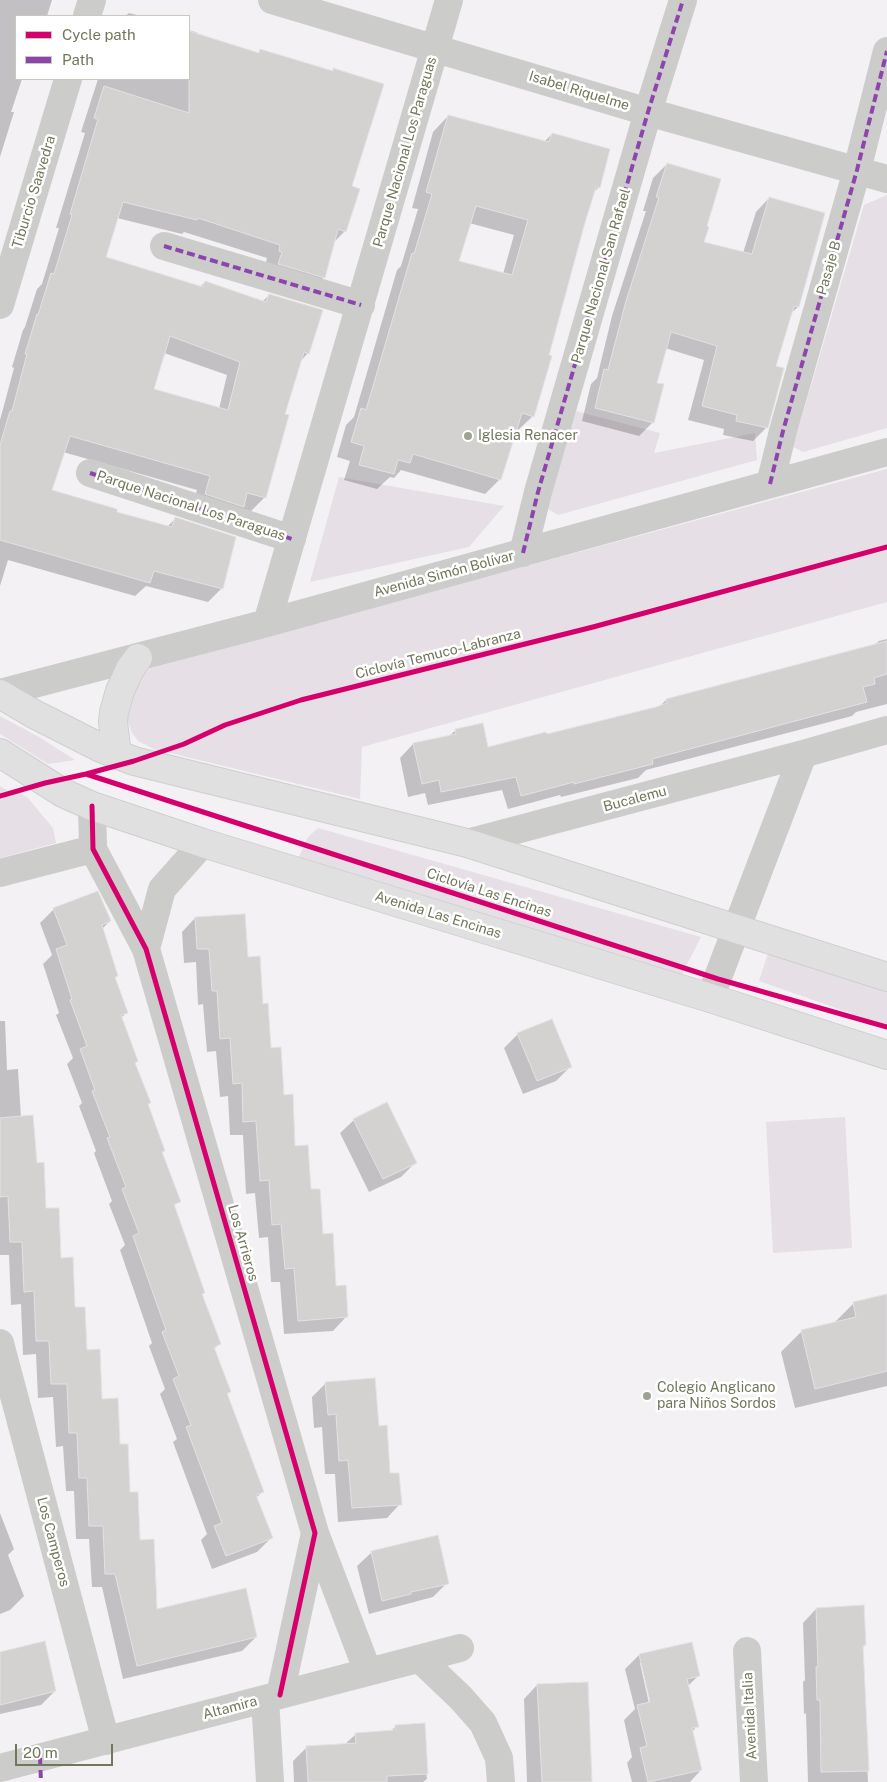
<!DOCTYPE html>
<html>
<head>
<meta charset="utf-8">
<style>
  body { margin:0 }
  #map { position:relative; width:887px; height:1782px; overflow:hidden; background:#f3f1f4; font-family:"Public Sans",sans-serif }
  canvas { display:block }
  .legend { position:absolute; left:15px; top:15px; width:175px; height:65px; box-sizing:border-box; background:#fff; border:1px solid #c6c9bd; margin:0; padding:6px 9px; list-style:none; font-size:15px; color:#71775b }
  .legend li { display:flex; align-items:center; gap:10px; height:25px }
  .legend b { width:25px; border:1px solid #c6c9bd }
  .scale { position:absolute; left:15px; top:1744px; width:98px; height:22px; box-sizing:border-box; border:2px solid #71775b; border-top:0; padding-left:6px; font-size:15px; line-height:18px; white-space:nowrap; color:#71775b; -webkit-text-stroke:4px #fff; paint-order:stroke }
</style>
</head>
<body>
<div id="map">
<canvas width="887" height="1782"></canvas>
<ul class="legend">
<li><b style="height:6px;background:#d6006c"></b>Cycle path</li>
<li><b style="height:6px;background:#8e44ad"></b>Path</li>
</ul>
<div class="scale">20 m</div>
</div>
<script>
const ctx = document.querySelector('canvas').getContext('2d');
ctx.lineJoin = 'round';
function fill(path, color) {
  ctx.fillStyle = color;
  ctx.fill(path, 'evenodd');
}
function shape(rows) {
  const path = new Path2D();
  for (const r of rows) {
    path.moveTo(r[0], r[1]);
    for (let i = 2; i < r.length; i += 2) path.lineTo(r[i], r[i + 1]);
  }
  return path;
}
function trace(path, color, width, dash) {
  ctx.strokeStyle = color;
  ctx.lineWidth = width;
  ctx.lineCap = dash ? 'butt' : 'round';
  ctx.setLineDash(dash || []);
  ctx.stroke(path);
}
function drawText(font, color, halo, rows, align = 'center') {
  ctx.font = font + ' "Public Sans",sans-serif';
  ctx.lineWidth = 5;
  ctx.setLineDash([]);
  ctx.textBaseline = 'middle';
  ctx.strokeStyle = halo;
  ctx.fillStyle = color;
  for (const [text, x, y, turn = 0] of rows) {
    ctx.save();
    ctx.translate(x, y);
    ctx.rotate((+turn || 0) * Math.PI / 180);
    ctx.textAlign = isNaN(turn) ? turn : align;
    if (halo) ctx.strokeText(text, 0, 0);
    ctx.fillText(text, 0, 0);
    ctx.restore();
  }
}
fill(shape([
  [887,195,887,428,803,452,793,447,864,205],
  [576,411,660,433,654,453,755,433,757,460,558,515,545,507],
  [887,469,887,602,362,747,360,799,154,749,138,741,132,733,127,719,127,702,140,677,151,668,441,589],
  [339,477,504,506,469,547,310,582],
  [0,716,39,737,75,760,48,764,0,734],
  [0,786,10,792,17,791,28,798,53,828,56,843,0,858],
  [318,828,701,937,681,976,298,859,308,837],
  [769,950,887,990,887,1026,759,981],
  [845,1117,852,1248,773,1253,766,1122]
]), '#e6dfe5');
fill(shape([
  [0,0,52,0,47,16,16,16,16,79,22,79,11,112,14,112,0,157],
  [129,13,141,16,125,16],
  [189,30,198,33,196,39,255,56,261,50,331,72,334,70,350,187,345,231,332,244,324,277,310,291,265,265,267,258,184,232,182,234,117,218,104,258,200,287,205,282,262,302,269,295,308,353,299,363,284,414,265,497,251,511,192,508,197,490,63,452,51,491,115,513,167,527,175,519,222,588,208,602,146,586,135,596,8,560,0,586,0,420,14,368,12,367,23,330,25,327,37,289,42,284,59,228,56,228,85,133,81,132,98,79,189,79],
  [164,353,227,375,219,409,152,390],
  [448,116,544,142,552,134,599,187,593,193,583,226,533,416,517,431,515,431,500,479,485,494,401,470,394,478,390,477,377,489,344,480,350,461,337,457,346,425,354,417,397,270,401,266,418,209,412,208,433,132],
  [469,223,514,235,503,274,458,262],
  [667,164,705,227,702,243,743,253,756,212,769,198,798,307,790,314,774,367,767,427,753,441,723,435,724,429,688,420,704,360,665,348,656,384,653,422,639,436,582,421,591,384,597,378,612,316,646,211,643,211,653,178],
  [887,639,887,704,856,712,852,716,646,770,638,778,561,797,560,795,508,809,502,790,428,805,425,793,408,797,400,758,413,744,449,736,456,730,487,749,658,708,666,700,874,645,879,641],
  [54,909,110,921,102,929,117,976,114,979,126,1013,121,1018,137,1061,134,1064,149,1103,147,1105,164,1151,161,1153,179,1201,174,1206,204,1292,201,1296,219,1344,214,1349,230,1392,226,1395,262,1492,256,1498,271,1538,257,1552,212,1569,201,1540,207,1534,173,1442,177,1439,160,1394,165,1389,149,1346,152,1343,120,1250,125,1245,109,1204,112,1201,94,1153,96,1151,79,1106,82,1103,67,1064,73,1058,56,1015,59,1013,43,964,52,955,40,923],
  [195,918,247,958,262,1005,270,1050,283,1096,294,1147,310,1191,335,1287,346,1317,333,1331,284,1334,280,1282,271,1282,268,1237,259,1238,255,1193,246,1194,243,1135,230,1135,228,1096,220,1097,216,1051,207,1052,203,1004,198,1005,196,962,184,963,182,932],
  [0,1021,5,1021,7,1070,18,1069,21,1118,35,1164,45,1209,101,1400,119,1445,139,1541,156,1611,256,1637,242,1651,123,1679,102,1587,92,1587,89,1539,76,1539,74,1491,66,1491,63,1446,56,1447,53,1397,38,1398,36,1354,23,1355,21,1304,11,1305,9,1255,0,1255],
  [518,1034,570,1067,556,1081,523,1094,504,1048],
  [354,1120,415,1163,401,1177,369,1192,340,1133],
  [887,1296,887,1386,795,1408,781,1352,801,1332,833,1324,853,1304],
  [326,1383,389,1475,400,1504,387,1518,338,1522,335,1474,325,1474,322,1427,314,1428,312,1397],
  [0,1513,14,1549,8,1555,24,1596,10,1610,0,1614],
  [437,1537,447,1583,433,1597,369,1614,357,1566,371,1553],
  [816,1609,865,1645,862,1648,868,1782,808,1782,806,1713,804,1714,803,1682,805,1680,803,1623],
  [0,1654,55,1691,41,1705,0,1714],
  [639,1655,698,1676,688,1686,697,1726,692,1732,701,1770,690,1782,632,1782,627,1763,632,1757,624,1720,635,1709,625,1669],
  [640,1663,642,1663,652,1708,650,1708],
  [537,1685,592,1782,527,1782,524,1699],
  [423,1725,427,1779,423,1782,294,1782,293,1761,307,1747,344,1745,356,1734,390,1732,396,1726]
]), '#0003');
const building = shape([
  [189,31,259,53,260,49,333,71,333,68,384,84,352,186,360,189,346,232,338,229,325,278,278,264,282,252,279,251,280,245,198,218,197,220,123,202,106,257,203,287,205,281,266,302,269,294,323,310,309,354,304,352,285,414,289,415,266,498,247,493,244,507,205,494,210,476,70,436,52,490,117,509,117,512,172,527,175,517,236,537,223,589,154,571,150,583,0,540,0,445,10,411,12,411,27,354,25,354,37,314,38,315,51,273,54,274,72,215,70,214,98,119,94,118,104,86,189,113,189,31],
  [170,336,240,362,228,410,154,389,170,336],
  [448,115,549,142,552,133,610,149,600,188,596,187,584,226,549,355,552,356,534,417,522,413,501,480,413,454,410,463,398,460,394,474,359,465,364,446,351,442,361,408,366,410,412,253,414,254,432,194,426,192,448,115],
  [476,206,528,220,512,275,459,261,476,206],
  [667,163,721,179,707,226,709,227,704,242,752,254,769,197,825,213,799,307,794,306,776,366,784,368,768,428,736,421,737,415,702,406,717,346,671,332,657,383,664,384,654,423,595,408,604,369,608,370,626,301,659,197,656,197,667,163],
  [887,641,887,674,874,678,875,684,863,687,867,702,652,759,653,764,574,784,574,782,521,796,516,777,441,792,439,780,422,784,413,743,456,734,455,729,483,723,488,747,546,732,547,734,656,707,667,703,666,699,887,641],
  [98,891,111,921,102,925,118,976,115,977,128,1013,121,1015,138,1061,135,1063,151,1103,148,1104,165,1151,162,1152,181,1202,174,1204,205,1293,202,1294,221,1344,214,1347,231,1392,227,1393,264,1492,256,1495,273,1538,226,1556,214,1526,222,1523,186,1427,191,1425,173,1379,179,1376,162,1332,166,1330,133,1236,139,1233,122,1189,126,1187,107,1138,110,1137,92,1091,95,1090,80,1049,87,1046,70,1000,72,999,56,949,67,945,53,908,98,891],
  [245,914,248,957,260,956,263,1004,268,1003,271,1048,281,1047,284,1095,293,1094,295,1146,308,1145,311,1189,320,1189,323,1234,333,1233,336,1286,346,1285,348,1317,298,1321,294,1268,285,1269,281,1224,272,1225,269,1180,260,1181,256,1121,243,1122,242,1083,233,1084,230,1038,220,1039,217,991,212,991,209,949,197,949,195,917,245,914],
  [552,1019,572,1067,537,1081,517,1033,552,1019],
  [387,1102,417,1163,383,1179,353,1119,387,1102],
  [33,1115,37,1163,44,1162,46,1208,59,1208,61,1258,73,1257,75,1307,85,1307,87,1350,100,1349,102,1399,118,1398,120,1444,128,1444,130,1492,138,1492,140,1540,154,1539,157,1609,246,1588,257,1637,137,1666,115,1574,105,1574,103,1526,89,1526,87,1478,79,1478,77,1433,69,1433,67,1384,51,1384,49,1341,36,1341,34,1291,24,1292,22,1242,10,1242,8,1196,0,1197,0,1118,33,1115],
  [887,1294,887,1371,815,1389,801,1330,856,1317,853,1302,887,1294],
  [375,1378,379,1426,387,1425,390,1473,399,1473,402,1505,352,1508,348,1460,339,1461,336,1414,328,1415,325,1382,375,1378],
  [438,1535,449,1584,411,1592,411,1594,382,1601,371,1551,438,1535],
  [864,1605,866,1645,863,1645,869,1771,821,1772,820,1700,817,1700,816,1667,818,1667,816,1608,864,1605],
  [45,1641,56,1691,0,1705,0,1652,45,1641],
  [692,1642,700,1676,687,1679,699,1727,692,1728,702,1770,648,1782,640,1748,647,1746,637,1705,650,1702,639,1654,692,1642],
  [588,1682,592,1782,542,1782,537,1684,588,1682],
  [425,1723,428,1774,387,1776,387,1782,308,1782,306,1746,356,1743,355,1733,395,1730,395,1725,425,1723]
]);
fill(building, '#d3d2d1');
trace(building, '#e2e1e3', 1);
const major = shape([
  [0,694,34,714,101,748,134,761,467,843,887,977],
  [0,753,63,793,92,806,203,843,710,998,887,1055],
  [117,755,113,722,114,712,120,691,130,669,138,658]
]);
trace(major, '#cfcfce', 30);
trace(shape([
  [272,0,648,112,887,179],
  [87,16,92,0],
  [164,246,361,305],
  [0,305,68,79],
  [90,473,292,539],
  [770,484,783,431,857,170,887,51],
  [523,553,538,492,648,112,683,0],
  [267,623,449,0],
  [0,693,267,623,887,452],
  [92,806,93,849,146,949,315,1533,280,1695],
  [467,843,803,754,887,730],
  [0,873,93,849],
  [146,949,162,889,203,843],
  [710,998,803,754],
  [0,1343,106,1741],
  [315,1533,368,1672],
  [747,1651,754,1782],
  [420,1659,461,1698,483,1723,499,1758,501,1782],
  [265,1699,270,1782],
  [0,1768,460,1648]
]), '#ccccca', 28);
trace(major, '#dfe0df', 28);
trace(shape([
  [164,246,361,305],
  [90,473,292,539],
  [770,484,783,431,857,170,887,51],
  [523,553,538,492,648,112,683,0],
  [40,1758,41,1782]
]), '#8e44ad', 4, [8, 4]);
trace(shape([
  [86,774,718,979,887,1027],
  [0,796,45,783,86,774,134,761,184,744,225,725,301,700,593,627,887,547],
  [92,806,93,849,146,949,315,1533,280,1695]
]), '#d6006c', 5);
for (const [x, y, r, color] of [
  [468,436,5,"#9ea291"],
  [647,1396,5,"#9ea291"]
]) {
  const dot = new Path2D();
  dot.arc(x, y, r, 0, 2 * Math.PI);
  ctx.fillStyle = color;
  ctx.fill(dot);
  trace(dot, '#fff', 2);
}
drawText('14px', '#71775b', '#fff', [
  ["Isabel Riquelme",579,91,17],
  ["Parque Nacional Los Paraguas",405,152,-74],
  ["Tiburcio Saavedra",34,192,-73],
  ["Pasaje B",829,268,-74],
  ["Parque Nacional San Rafael",601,276,-74],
  ["Parque Nacional Los Paraguas",191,506,18],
  ["Avenida Simón Bolívar",444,574,-15],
  ["Ciclovía Temuco-Labranza",438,654,-14],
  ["Bucalemu",635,799,-15],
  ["Ciclovía Las Encinas",489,893,18],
  ["Avenida Las Encinas",438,915,17],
  ["Los Arrieros",243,1243,74],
  ["Los Camperos",53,1542,75],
  ["Altamira",230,1708,-15],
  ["Avenida Italia",750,1716,-93]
]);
drawText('14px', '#71775b', '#fff', [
  ["Iglesia Renacer",478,436],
  ["Colegio Anglicano",657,1388],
  ["para Niños Sordos",657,1404]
], 'left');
</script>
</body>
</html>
